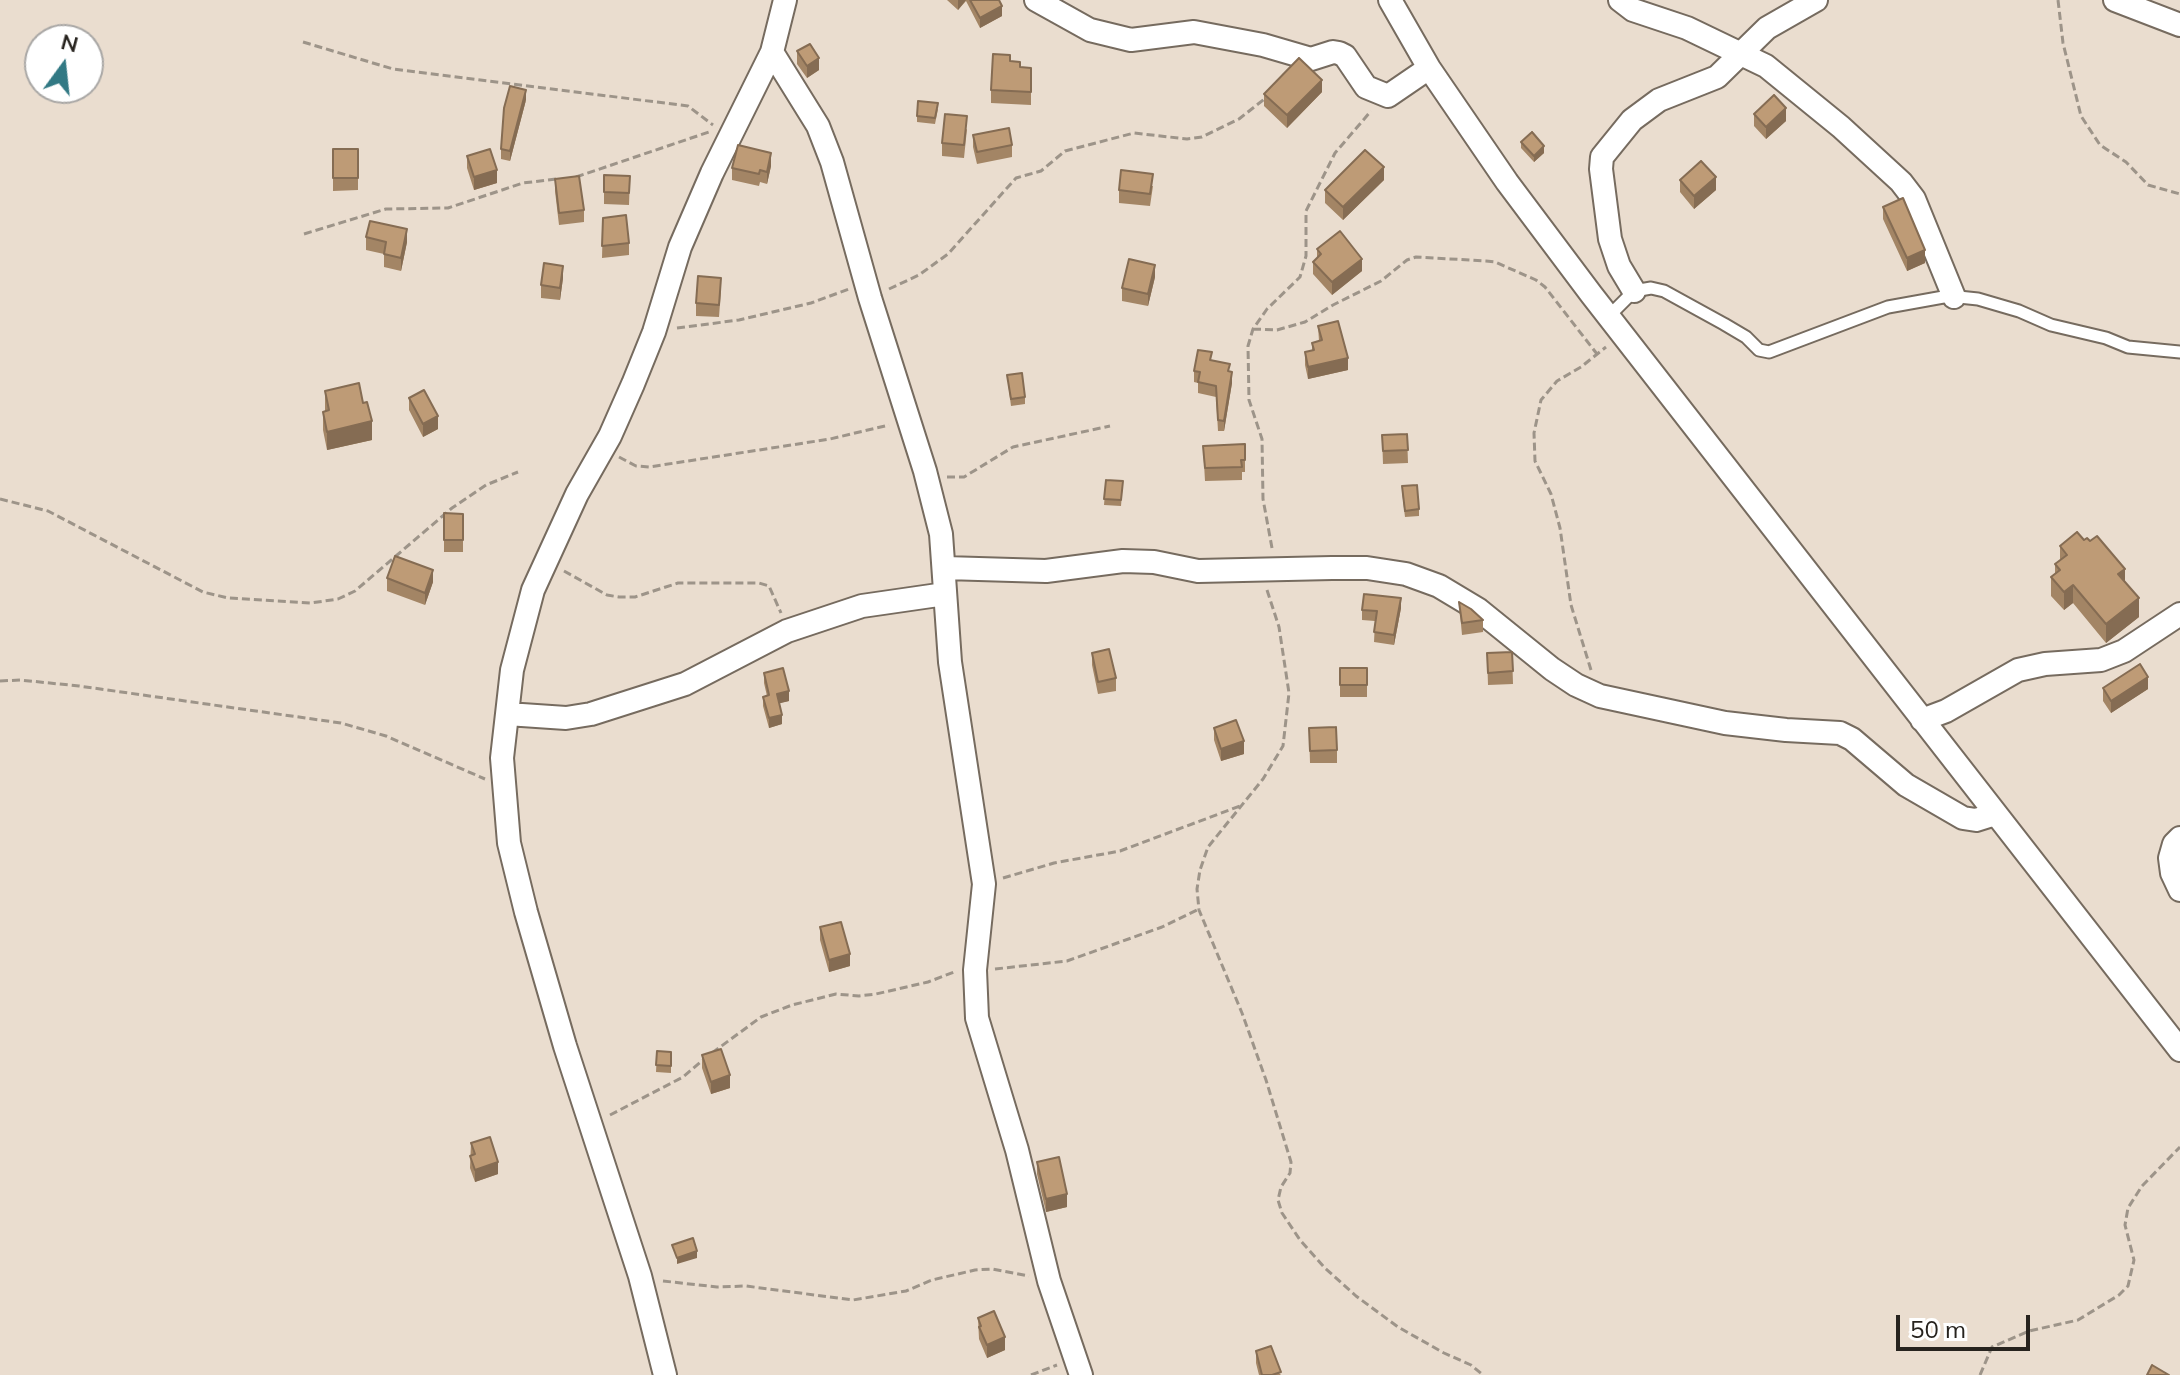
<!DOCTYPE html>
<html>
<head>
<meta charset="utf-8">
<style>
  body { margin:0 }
  #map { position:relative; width:2180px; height:1375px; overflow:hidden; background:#eaddcf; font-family:Mulish,sans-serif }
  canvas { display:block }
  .north { position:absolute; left:24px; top:24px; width:80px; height:80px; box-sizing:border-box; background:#fff; border:2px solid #a9a7a5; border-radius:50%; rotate:15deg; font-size:22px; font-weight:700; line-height:32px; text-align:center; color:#27231e }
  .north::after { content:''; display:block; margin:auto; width:28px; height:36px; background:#327984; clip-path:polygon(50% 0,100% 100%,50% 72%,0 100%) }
  .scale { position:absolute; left:1896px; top:1315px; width:134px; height:36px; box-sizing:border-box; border:4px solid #27231e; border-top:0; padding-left:10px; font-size:24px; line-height:28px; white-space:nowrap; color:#27231e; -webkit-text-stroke:6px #fff; paint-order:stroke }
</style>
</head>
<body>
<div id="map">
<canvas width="2180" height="1375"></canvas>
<div class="north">N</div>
<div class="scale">50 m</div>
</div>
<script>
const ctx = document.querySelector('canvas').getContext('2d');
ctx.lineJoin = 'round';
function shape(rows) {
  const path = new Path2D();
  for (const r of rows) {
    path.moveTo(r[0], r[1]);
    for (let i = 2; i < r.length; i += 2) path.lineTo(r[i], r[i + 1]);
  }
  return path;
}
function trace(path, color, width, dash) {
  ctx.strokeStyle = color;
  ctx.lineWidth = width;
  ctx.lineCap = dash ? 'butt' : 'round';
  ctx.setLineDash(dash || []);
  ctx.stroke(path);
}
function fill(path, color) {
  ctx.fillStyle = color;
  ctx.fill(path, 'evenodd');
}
const lane = shape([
  [1608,317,1634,291,1651,288,1664,291,1724,324,1746,337,1759,350,1769,352,1888,307,1949,296,1978,299,2019,311,2051,325,2106,338,2128,347,2180,352]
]);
const street = shape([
  [1036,0,1090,30,1131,40,1194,32,1263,45,1311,59,1333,52,1339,53,1345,56,1366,87,1388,96,1429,68],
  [1390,0,1429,68,1507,182,1591,294,2180,1050],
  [1620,0,1633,10,1687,28,1766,66,1841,127,1901,182,1914,199,1954,297],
  [2115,0,2180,25],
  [772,52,818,126,832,162,870,298,925,471,941,534,950,662,984,884,975,970,977,1018,1017,1150,1049,1281,1081,1375],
  [1634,291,1619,266,1610,239,1601,169,1602,157,1632,120,1659,100,1717,77,1767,28,1816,0],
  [945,568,1046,571,1123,561,1154,562,1198,571,1332,568,1367,568,1406,574,1439,586,1479,610,1552,669,1576,685,1600,696,1725,723,1786,730,1840,733,1852,739,1906,785,1963,818,1976,820,1995,814],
  [507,714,566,718,591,714,685,684,787,631,862,606,945,594],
  [1922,720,1946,711,2018,670,2045,664,2101,660,2124,651,2180,614],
  [2180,838,2174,844,2170,858,2172,873,2180,890],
  [665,1375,640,1276,565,1046,526,912,509,843,502,758,512,670,533,590,577,494,610,436,633,384,654,332,680,247,712,173,772,52,785,0]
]);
trace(lane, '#766b5f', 15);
trace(street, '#766b5f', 26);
trace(shape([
  [2058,0,2063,43,2081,116,2100,145,2126,162,2148,185,2180,194],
  [303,42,393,69,688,106,713,125],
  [576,177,709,132],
  [304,234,386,209,448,208,523,183,556,179],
  [889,289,919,275,948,254,1016,178,1041,171,1065,151,1134,133,1187,139,1202,137,1239,119,1267,97],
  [677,328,739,320,811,303,849,289],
  [1253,329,1277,330,1305,322,1333,305,1381,281,1407,260,1416,257,1486,261,1495,262,1536,280,1545,287,1597,354],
  [619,457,636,466,649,467,830,439,889,425],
  [947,477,964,477,1013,447,1110,426],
  [0,499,48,511,203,592,228,598,311,603,338,599,355,591,452,508,486,485,518,472],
  [1272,548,1263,499,1262,439,1249,400,1248,346,1253,329,1267,309,1300,277,1306,256,1306,211,1335,153,1371,111],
  [564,571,607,595,619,597,635,597,678,583,759,583,769,586,781,613],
  [1267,590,1279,627,1289,693,1283,746,1263,779,1208,847,1200,870,1197,889,1199,910,1242,1013,1266,1080,1291,1162,1290,1173,1281,1187,1278,1200,1282,1213,1300,1240,1325,1268,1356,1296,1398,1327,1444,1353,1471,1365,1483,1375],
  [1591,670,1571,605,1560,528,1551,494,1535,461,1534,433,1541,400,1557,381,1581,367,1606,347],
  [0,681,20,680,79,686,341,723,386,736,485,779],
  [1003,878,1054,863,1120,851,1240,806],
  [995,969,1067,961,1162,927,1197,910],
  [712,1053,761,1017,792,1005,836,994,859,996,876,994,928,982,954,972],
  [610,1115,683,1077,703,1060],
  [663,1281,717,1287,746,1286,853,1300,906,1291,932,1280,975,1270,992,1269,1029,1276],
  [1031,1375,1057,1365],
  [1980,1375,1992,1347,2029,1331,2078,1320,2119,1295,2128,1286,2134,1260,2125,1225,2128,1208,2142,1186,2180,1147]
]), '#9d9489', 3, [8, 4]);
trace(lane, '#fff', 11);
trace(street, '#fff', 22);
fill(shape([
  [947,0,999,0,1002,16,980,28,966,1,958,10],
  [797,51,819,70,807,78,797,64],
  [1010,61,1020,67,1031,68,1031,105,991,103,991,90],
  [1322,92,1287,128,1264,106,1264,94],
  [526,100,510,161,501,159,501,149],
  [938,109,935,124,917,122,917,116],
  [1754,114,1786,121,1766,139,1754,126],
  [967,129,964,158,942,156,942,143],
  [973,135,1012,145,1012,157,977,164,973,147],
  [1521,142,1544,153,1534,162,1521,148],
  [333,149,358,149,358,190,333,191],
  [467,156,497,183,474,190,467,168],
  [771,166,767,184,760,182,759,186,732,180,732,168],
  [604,175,630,176,629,205,604,204],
  [555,179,584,210,584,222,559,225,555,191],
  [1384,180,1343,220,1325,203,1325,190],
  [1680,180,1716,190,1694,209,1680,192],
  [1153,186,1150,206,1119,203,1119,190],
  [1883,207,1925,263,1907,271,1883,219],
  [603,218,629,243,629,255,602,258],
  [366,237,407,242,401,271,384,267,384,254,366,250],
  [1317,249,1362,271,1332,295,1313,274,1313,262,1317,258],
  [1155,277,1148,306,1122,301,1122,288],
  [563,278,560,300,541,298,541,285],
  [721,290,719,317,696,316,696,303],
  [1318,326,1348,370,1308,379,1305,365,1305,352,1312,351,1312,343,1319,341],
  [1212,361,1230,371,1232,383,1224,431,1218,431,1216,397,1198,393,1198,383,1194,382,1194,371],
  [1007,375,1025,397,1025,404,1011,406],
  [325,391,372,440,327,450,323,430,323,412,325,411],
  [409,398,438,429,423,437,409,410],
  [1407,434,1408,463,1383,464,1382,435],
  [1203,446,1245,460,1245,472,1242,472,1242,480,1205,481],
  [1106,480,1123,481,1121,506,1104,505],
  [1402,492,1419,509,1419,516,1405,517],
  [444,513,463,514,463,552,444,552],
  [2060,546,2125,583,2139,617,2106,643,2073,603,2064,610,2051,596,2051,577,2055,574,2055,564,2060,561],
  [387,578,433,582,425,605,387,591],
  [1459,602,1483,620,1483,632,1462,635],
  [1401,608,1394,645,1374,642,1375,621,1362,620,1362,610],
  [1512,652,1513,684,1488,685,1487,653],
  [1092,653,1116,678,1116,691,1098,694,1092,665],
  [1340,668,1367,668,1367,697,1340,697],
  [764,673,789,701,779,703,782,724,769,728,763,706,763,697,767,696,764,683],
  [2103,688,2148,689,2111,713,2103,701],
  [1214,728,1244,754,1221,761,1214,740],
  [1309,728,1337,750,1337,763,1310,763],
  [820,927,850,966,829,972,820,940],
  [657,1051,671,1052,671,1073,656,1072],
  [702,1055,730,1088,711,1094,702,1068],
  [471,1143,498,1174,475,1182,470,1168],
  [1037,1162,1067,1207,1046,1212,1037,1174],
  [978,1318,1005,1350,987,1358,979,1339],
  [1256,1351,1281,1375,1259,1375,1256,1363]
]), '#a38565');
fill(shape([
  [958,0,966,0,958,10],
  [1002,6,1002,16,980,28,980,18],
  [819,58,819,70,807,78,807,66],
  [1322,80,1322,92,1287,128,1287,115],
  [526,90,526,100,510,161,510,151],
  [1786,108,1786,121,1766,139,1766,127],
  [1544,146,1544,153,1534,162,1534,156],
  [771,153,771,166,767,184,767,172],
  [1384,167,1384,180,1343,220,1343,207],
  [497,170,497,183,474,190,474,177],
  [1716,177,1716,190,1694,209,1694,196],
  [407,229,407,242,401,271,401,258],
  [1925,250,1925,263,1907,271,1907,258],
  [1362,259,1362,271,1332,295,1332,282],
  [1155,265,1155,277,1148,306,1148,294],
  [563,266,563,278,560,300,560,288],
  [1348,358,1348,370,1308,379,1308,367],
  [1232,372,1232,383,1224,431,1224,421],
  [438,416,438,429,423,437,423,424],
  [372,421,372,440,327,450,327,432],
  [2125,569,2125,587,2118,574],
  [433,570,433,582,425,605,425,593],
  [2073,585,2073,603,2064,610,2064,592],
  [1401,598,1401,608,1394,645,1394,635],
  [2139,598,2139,617,2106,643,2106,624],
  [2148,677,2148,689,2111,713,2111,701],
  [789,691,789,701,777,704,777,694],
  [782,715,782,724,769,728,769,718],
  [1244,741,1244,754,1221,761,1221,749],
  [850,954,850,966,829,972,829,960],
  [730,1075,730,1088,711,1094,711,1082],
  [498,1162,498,1174,475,1182,475,1170],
  [1067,1194,1067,1207,1046,1212,1046,1199],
  [697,1251,697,1258,677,1264,677,1258],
  [1005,1337,1005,1350,987,1358,987,1345]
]), '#856c53');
const building = shape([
  [970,0,999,0,1002,6,980,18,970,0],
  [810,44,819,58,807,66,797,51,810,44],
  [993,54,1010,55,1010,61,1020,62,1020,67,1031,68,1031,92,991,90,993,54],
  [1299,58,1322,80,1287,115,1264,94,1299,58],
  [510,86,526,90,510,151,501,149,504,108,510,86],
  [1774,95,1786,108,1766,127,1754,114,1774,95],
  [918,101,938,103,935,118,917,116,918,101],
  [945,114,967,116,964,145,942,143,945,114],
  [1009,128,1012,145,977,152,973,135,1009,128],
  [1532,132,1544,146,1534,156,1521,142,1532,132],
  [738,145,771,153,767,172,760,170,759,174,732,168,738,145],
  [333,149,358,149,358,178,333,178,333,149],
  [490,149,497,170,474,177,467,156,490,149],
  [1365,150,1384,167,1343,207,1325,190,1365,150],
  [1701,161,1716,177,1694,196,1680,180,1701,161],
  [1121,170,1153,174,1150,194,1119,190,1121,170],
  [604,175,630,176,629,193,604,192,604,175],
  [579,176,584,210,559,213,555,179,579,176],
  [1903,198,1925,250,1907,258,1883,207,1903,198],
  [626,215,629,243,602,246,603,218,626,215],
  [370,221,407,229,401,258,384,254,386,242,366,237,370,221],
  [1340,231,1362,259,1332,282,1313,262,1321,254,1317,249,1340,231],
  [1129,259,1155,265,1148,294,1122,288,1129,259],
  [544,263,563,266,560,288,541,285,544,263],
  [698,276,721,278,719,305,696,303,698,276],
  [1338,321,1348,358,1308,367,1305,352,1314,350,1312,343,1322,340,1318,326,1338,321],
  [1198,350,1212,352,1210,360,1230,364,1228,371,1232,372,1224,421,1218,420,1216,386,1198,382,1200,372,1194,371,1198,350],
  [1022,373,1025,397,1011,399,1007,375,1022,373],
  [359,383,363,403,367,402,372,421,327,432,323,412,329,410,325,391,359,383],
  [424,390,438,416,423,424,409,398,424,390],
  [1407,434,1408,450,1383,451,1382,435,1407,434],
  [1245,444,1245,460,1241,460,1242,467,1205,468,1203,446,1245,444],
  [1106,480,1123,481,1121,500,1104,499,1106,480],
  [1417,485,1419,509,1405,511,1402,486,1417,485],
  [444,513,463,514,463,540,444,540,444,513],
  [2077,532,2084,540,2087,538,2090,541,2097,536,2125,569,2118,574,2139,598,2106,624,2073,585,2064,592,2051,577,2060,570,2055,564,2067,555,2060,546,2077,532],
  [395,556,433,570,425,593,387,578,395,556],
  [1364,594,1401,598,1394,635,1374,632,1377,611,1362,610,1364,594],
  [1459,602,1471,609,1483,620,1462,623,1459,602],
  [1109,649,1116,678,1098,682,1092,653,1109,649],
  [1512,652,1513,671,1488,673,1487,653,1512,652],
  [2140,664,2148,677,2111,701,2103,688,2140,664],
  [783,668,789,691,777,694,782,715,769,718,763,697,769,695,764,673,783,668],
  [1340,668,1367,668,1367,685,1340,685,1340,668],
  [1236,720,1244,741,1221,749,1214,728,1236,720],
  [1336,727,1337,750,1310,751,1309,728,1336,727],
  [841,922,850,954,829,960,820,927,841,922],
  [721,1049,730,1075,711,1082,702,1055,721,1049],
  [657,1051,671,1052,671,1066,656,1065,657,1051],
  [490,1137,498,1162,475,1170,470,1156,475,1154,471,1143,490,1137],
  [1059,1157,1067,1194,1046,1199,1037,1162,1059,1157],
  [693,1238,697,1251,677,1258,672,1245,693,1238],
  [994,1311,1005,1337,987,1345,979,1327,981,1326,978,1318,994,1311],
  [1271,1346,1281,1372,1272,1375,1262,1375,1256,1351,1271,1346],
  [2152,1365,2169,1375,2147,1375,2152,1365]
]);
fill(building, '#be9b76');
trace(building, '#856c53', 2);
</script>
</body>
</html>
